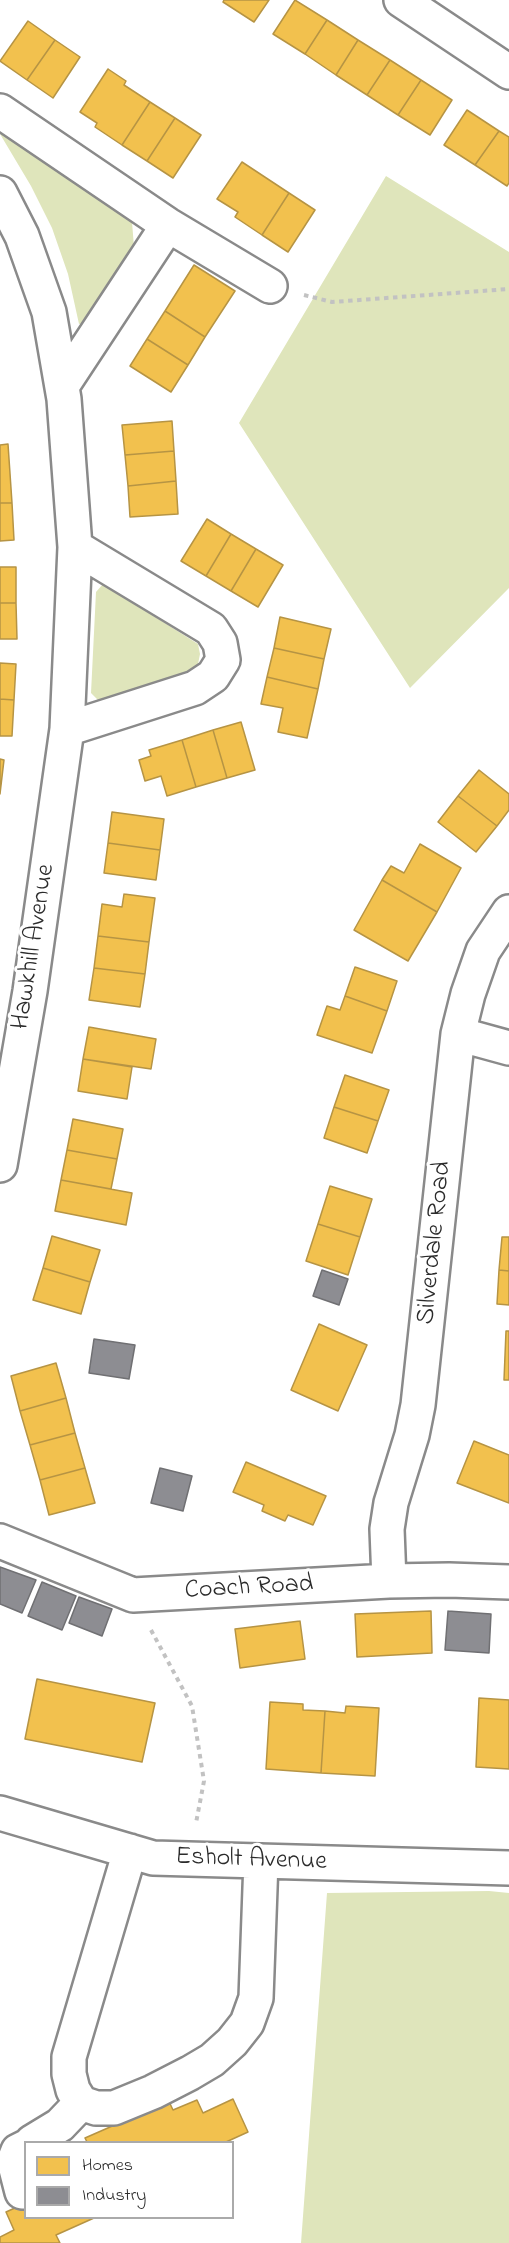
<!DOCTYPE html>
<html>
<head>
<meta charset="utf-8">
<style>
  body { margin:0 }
  #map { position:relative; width:509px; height:2243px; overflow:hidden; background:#fff; font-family:"Indie Flower",sans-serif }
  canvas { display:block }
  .legend { position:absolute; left:24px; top:2141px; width:210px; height:78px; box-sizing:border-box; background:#fff; border:2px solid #aaa; margin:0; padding:8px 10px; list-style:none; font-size:18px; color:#2b2b2b }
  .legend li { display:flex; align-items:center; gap:12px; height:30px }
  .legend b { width:30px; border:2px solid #aaa }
</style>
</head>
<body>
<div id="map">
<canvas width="509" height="2243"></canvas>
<ul class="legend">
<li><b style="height:16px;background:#f2c14e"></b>Homes</li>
<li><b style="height:16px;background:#8d8d92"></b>Industry</li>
</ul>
</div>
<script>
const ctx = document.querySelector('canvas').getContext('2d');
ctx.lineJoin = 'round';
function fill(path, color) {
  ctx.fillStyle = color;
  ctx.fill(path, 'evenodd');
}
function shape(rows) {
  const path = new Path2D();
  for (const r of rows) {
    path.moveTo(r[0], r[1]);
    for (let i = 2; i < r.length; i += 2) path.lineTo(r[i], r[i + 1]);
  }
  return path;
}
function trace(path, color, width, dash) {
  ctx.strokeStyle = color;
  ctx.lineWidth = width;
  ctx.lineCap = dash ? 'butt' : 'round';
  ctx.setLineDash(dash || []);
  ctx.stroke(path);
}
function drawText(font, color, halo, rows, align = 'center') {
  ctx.font = font + ' "Indie Flower",sans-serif';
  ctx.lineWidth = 6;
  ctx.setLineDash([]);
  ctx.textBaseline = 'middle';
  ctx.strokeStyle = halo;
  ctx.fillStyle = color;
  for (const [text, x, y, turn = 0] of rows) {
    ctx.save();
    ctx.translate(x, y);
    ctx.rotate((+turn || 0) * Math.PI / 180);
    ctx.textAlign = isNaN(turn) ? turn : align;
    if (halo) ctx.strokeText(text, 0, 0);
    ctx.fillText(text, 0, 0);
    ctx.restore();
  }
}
fill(shape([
  [2,130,120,206,132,222,134,247,85,323,79,324,68,274,52,228,31,186,0,134],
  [386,176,509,252,509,588,410,688,239,423],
  [103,584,198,644,200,654,198,664,191,671,98,700,91,693,96,592],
  [489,1891,509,1893,509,2243,301,2243,327,1893]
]), '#dfe5bb');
const homes = shape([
  [224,0,269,0,254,22,223,2,224,0],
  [295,0,327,20,305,54,273,34,295,0],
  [327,20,358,40,336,75,305,54,327,20],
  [28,21,55,40,27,80,0,61,28,21],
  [55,40,80,57,53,98,27,80,55,40],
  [358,40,390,60,367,95,336,75,358,40],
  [390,60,421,80,398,115,367,95,390,60],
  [108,69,126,81,124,85,150,102,122,145,95,127,97,123,80,112,108,69],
  [421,80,452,100,430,135,398,115,421,80],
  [150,102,175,118,147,161,122,145,150,102],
  [467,110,499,131,475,165,444,145,467,110],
  [175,118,201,135,173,178,147,161,175,118],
  [499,131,509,137,509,183,507,186,475,165,499,131],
  [242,162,289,193,262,235,235,217,238,212,217,199,242,162],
  [289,193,315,210,288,252,262,235,289,193],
  [194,265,235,291,205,337,165,311,194,265],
  [165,311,205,337,188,365,147,339,165,311],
  [147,339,188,365,171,392,130,366,147,339],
  [172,421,174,451,125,455,122,425,172,421],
  [8,444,12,503,0,503,0,445,8,444],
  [174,451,176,481,128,486,125,455,174,451],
  [176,481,178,514,130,517,128,486,176,481],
  [0,503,12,503,14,540,0,541,0,503],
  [207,519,231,534,206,576,181,561,207,519],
  [231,534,256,549,231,591,206,576,231,534],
  [256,549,283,565,258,607,231,591,256,549],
  [0,567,16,567,16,603,0,603,0,567],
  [0,603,16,603,17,639,0,639,0,603],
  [280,617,331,629,324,659,274,648,280,617],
  [274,648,324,659,318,689,267,677,274,648],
  [0,663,16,664,14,700,0,699,0,663],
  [267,677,318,689,307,738,278,732,283,708,261,704,267,677],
  [0,699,14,700,12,736,0,736,0,699],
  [241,722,255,770,227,778,213,730,241,722],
  [213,730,227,778,196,787,182,740,213,730],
  [182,740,196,787,167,796,161,776,145,781,139,760,151,756,149,750,182,740],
  [0,759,4,760,0,794,0,759],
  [479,770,509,794,509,810,497,826,458,796,479,770],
  [458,796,497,826,476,852,438,822,458,796],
  [112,812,164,819,160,850,108,843,112,812],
  [108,843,160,850,156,880,104,873,108,843],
  [420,844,461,868,437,912,382,880,391,866,404,873,420,844],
  [382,880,437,912,408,961,354,930,382,880],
  [124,894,155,898,149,942,98,936,102,904,122,907,124,894],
  [98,936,149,942,145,974,94,968,98,936],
  [355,967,397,981,387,1011,345,996,355,967],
  [94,968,145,974,140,1007,89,1000,94,968],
  [345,996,387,1011,372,1053,317,1035,327,1006,340,1010,345,996],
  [89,1027,156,1039,151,1069,83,1059,89,1027],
  [83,1059,132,1067,127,1099,78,1091,83,1059],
  [345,1075,389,1090,378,1121,334,1107,345,1075],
  [334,1107,378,1121,367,1153,324,1138,334,1107],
  [73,1119,123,1129,117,1159,67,1150,73,1119],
  [67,1150,117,1159,111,1189,61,1180,67,1150],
  [61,1180,132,1193,126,1225,55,1211,61,1180],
  [330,1186,372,1199,360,1237,318,1224,330,1186],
  [318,1224,360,1237,348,1275,306,1261,318,1224],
  [52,1236,100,1250,90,1282,43,1268,52,1236],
  [502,1237,509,1237,509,1271,499,1270,502,1237],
  [43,1268,90,1282,81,1314,33,1300,43,1268],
  [499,1270,509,1271,509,1305,497,1304,499,1270],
  [319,1324,367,1345,338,1411,291,1390,319,1324],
  [506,1331,509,1331,509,1380,504,1380,506,1331],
  [56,1363,66,1398,20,1411,11,1376,56,1363],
  [66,1398,75,1433,30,1445,20,1411,66,1398],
  [75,1433,85,1468,40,1480,30,1445,75,1433],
  [474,1441,509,1455,509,1503,457,1483,474,1441],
  [246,1462,326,1496,313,1525,288,1515,285,1521,262,1511,264,1505,233,1492,246,1462],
  [85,1468,95,1503,49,1515,40,1480,85,1468],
  [431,1611,432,1653,357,1657,355,1614,431,1611],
  [300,1621,305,1659,240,1668,235,1629,300,1621],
  [37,1679,155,1703,142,1762,25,1739,37,1679],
  [479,1698,509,1700,509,1769,476,1767,479,1698],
  [270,1702,303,1704,303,1710,325,1711,321,1773,266,1769,270,1702],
  [346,1706,379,1708,375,1776,321,1773,325,1711,345,1713,346,1706],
  [166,2095,173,2110,197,2100,203,2113,233,2099,248,2132,226,2142,87,2142,85,2138,126,2120,166,2095],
  [26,2203,26,2218,94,2218,56,2235,60,2243,0,2243,0,2237,14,2230,6,2212,26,2203]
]);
fill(homes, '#f2c14e');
trace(homes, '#b69444', 1.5);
const industry = shape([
  [322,1270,348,1279,339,1305,313,1296,322,1270],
  [94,1339,135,1345,129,1379,89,1373,94,1339],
  [160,1468,192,1476,183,1511,151,1503,160,1468],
  [0,1567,36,1580,22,1613,0,1604,0,1567],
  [42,1582,76,1596,62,1630,28,1616,42,1582],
  [79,1597,112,1609,102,1636,69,1623,79,1597],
  [448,1611,491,1614,489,1653,445,1650,448,1611]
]);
fill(industry, '#8d8d92');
trace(industry, '#707073', 1.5);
const minor = shape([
  [401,0,509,72],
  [0,111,168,225,270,286],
  [0,193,22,236,49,312,64,399,75,547,67,729,30,991,0,1165],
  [62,386,168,225],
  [67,729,195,688,213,676,223,660,220,643,211,629,75,547],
  [458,1034,509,1048],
  [0,1541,133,1595,389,1581,449,1580,509,1582],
  [389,1581,387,1529,391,1503,412,1435,418,1405,458,1034,468,994,483,951,509,912],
  [0,1813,153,1858,509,1868],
  [130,1851,69,2057,69,2074,73,2090,81,2103,96,2108,114,2108,153,2092,190,2073,212,2060,232,2042,247,2023,256,1998,261,1861],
  [32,2142,60,2125,81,2103],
  [22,2192,14,2161,18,2151,26,2147]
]);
trace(minor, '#8a8a8a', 38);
trace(shape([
  [304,295,332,302,509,289],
  [151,1630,192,1706,204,1781,196,1823]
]), '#c2c2c2', 4, [4.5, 4.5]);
trace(minor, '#fff', 33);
drawText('26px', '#2b2b2b', '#fff', [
  ["Hawkhill Avenue",35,947,-81],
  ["Silverdale Road",436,1243,-84],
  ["Coach Road",249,1589,-3],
  ["Esholt Avenue",251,1861,2]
]);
</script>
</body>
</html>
